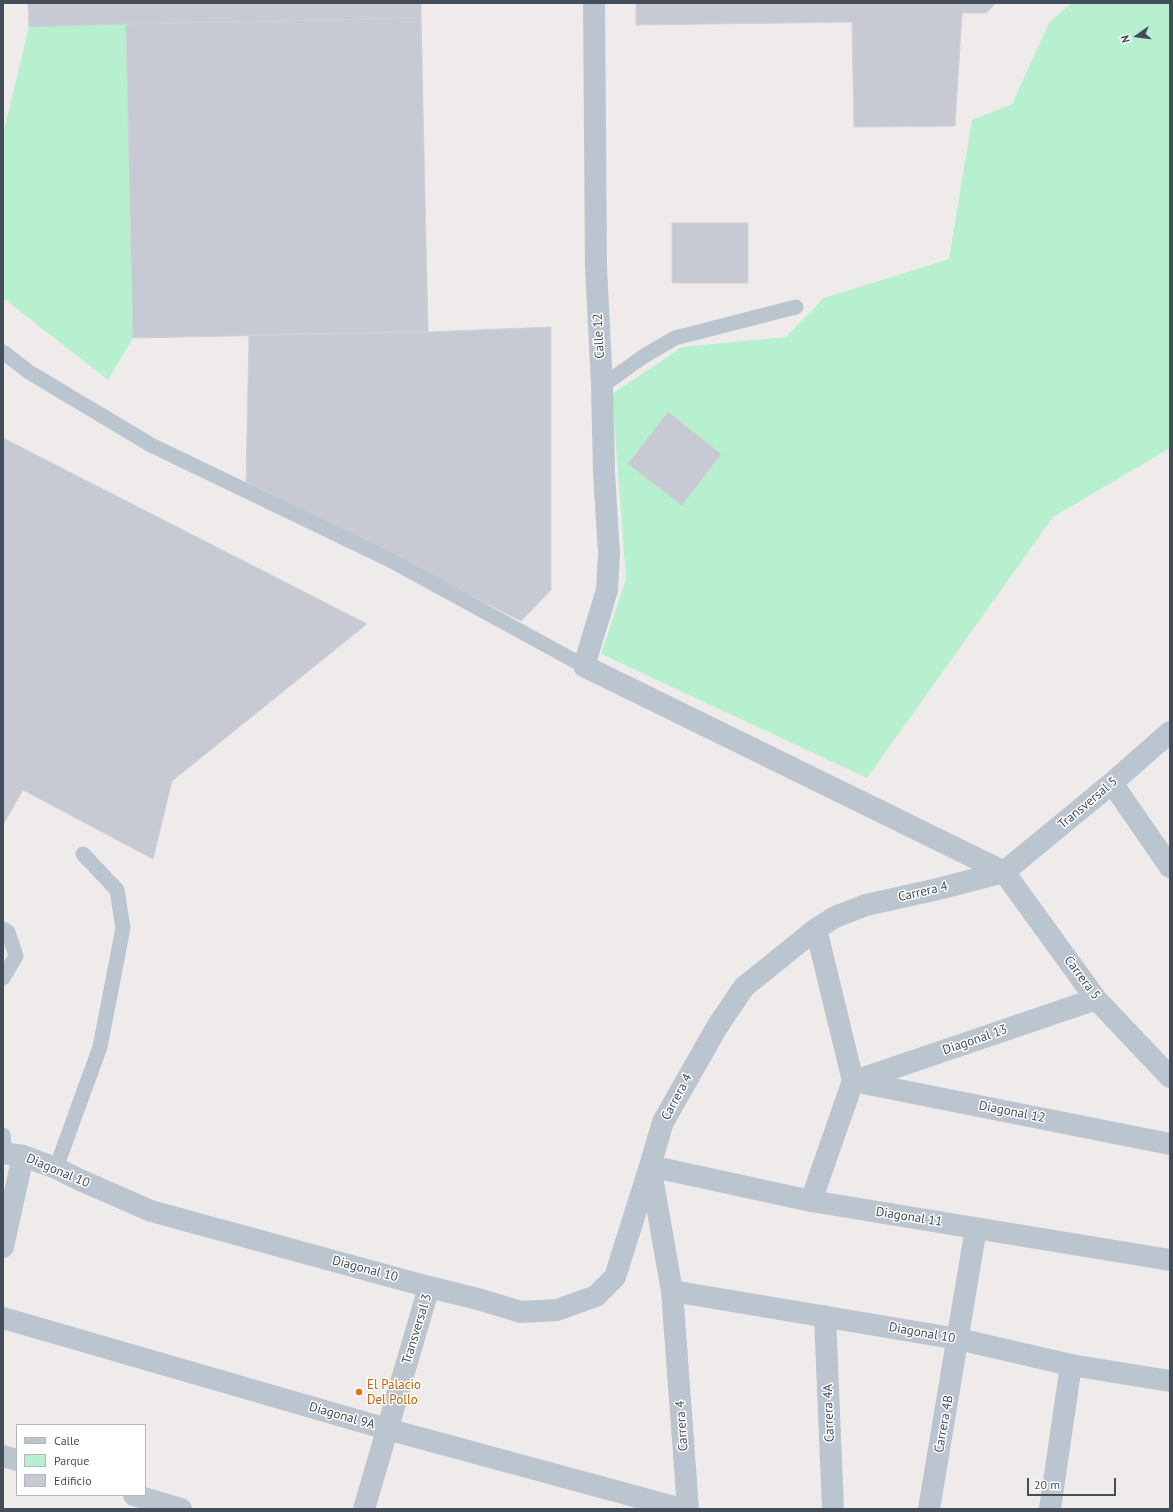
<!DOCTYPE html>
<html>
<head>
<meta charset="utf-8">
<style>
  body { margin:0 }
  #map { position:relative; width:1173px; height:1512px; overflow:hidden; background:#efebeb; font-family:"PT Sans",sans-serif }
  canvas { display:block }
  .frame { position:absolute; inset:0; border:4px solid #434e5a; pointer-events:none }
  .legend { position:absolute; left:16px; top:1424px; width:130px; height:72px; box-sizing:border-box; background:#fff; border:1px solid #b4b8bd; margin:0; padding:5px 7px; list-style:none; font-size:12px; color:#434e5a }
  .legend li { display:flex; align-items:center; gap:8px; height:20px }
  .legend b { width:20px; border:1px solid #b4b8bd }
  .north { position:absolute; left:1117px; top:16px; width:40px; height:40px; -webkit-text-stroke:3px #fff; paint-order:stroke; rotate:256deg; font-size:11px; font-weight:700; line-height:16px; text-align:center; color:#434e5a }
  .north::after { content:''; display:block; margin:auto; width:14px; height:18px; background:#434e5a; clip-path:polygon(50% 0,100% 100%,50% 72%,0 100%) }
  .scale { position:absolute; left:1027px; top:1478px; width:89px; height:18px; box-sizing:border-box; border:2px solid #434e5a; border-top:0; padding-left:5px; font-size:12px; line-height:14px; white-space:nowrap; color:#434e5a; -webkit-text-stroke:3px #fff; paint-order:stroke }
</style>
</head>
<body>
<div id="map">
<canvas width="1173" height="1512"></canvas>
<div class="frame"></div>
<ul class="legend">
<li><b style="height:5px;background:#bbc5cf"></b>Calle</li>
<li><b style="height:11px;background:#b6f0cf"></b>Parque</li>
<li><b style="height:11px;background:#c7cad2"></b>Edificio</li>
</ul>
<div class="north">N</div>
<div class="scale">20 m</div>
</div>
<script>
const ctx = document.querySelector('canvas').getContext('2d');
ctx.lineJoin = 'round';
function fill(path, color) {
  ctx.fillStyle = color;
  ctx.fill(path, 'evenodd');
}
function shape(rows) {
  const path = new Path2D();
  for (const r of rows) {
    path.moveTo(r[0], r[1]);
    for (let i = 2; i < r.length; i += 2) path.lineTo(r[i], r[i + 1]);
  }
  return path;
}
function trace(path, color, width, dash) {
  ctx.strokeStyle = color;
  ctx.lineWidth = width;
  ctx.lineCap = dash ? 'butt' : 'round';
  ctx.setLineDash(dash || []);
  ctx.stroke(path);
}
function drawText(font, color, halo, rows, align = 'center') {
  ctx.font = font + ' "PT Sans",sans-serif';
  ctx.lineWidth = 3;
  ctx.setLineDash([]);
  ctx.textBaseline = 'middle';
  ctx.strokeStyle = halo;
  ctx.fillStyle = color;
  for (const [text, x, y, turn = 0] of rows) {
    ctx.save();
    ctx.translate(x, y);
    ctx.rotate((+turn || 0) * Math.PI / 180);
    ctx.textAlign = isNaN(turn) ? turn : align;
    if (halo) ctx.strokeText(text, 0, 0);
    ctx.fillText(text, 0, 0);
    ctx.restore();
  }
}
fill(shape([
  [1072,3,1170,3,1170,448,1053,517,867,778,601,654,626,579,612,394,682,347,786,337,824,298,949,259,972,120,1012,104,1049,23],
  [126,24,133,338,108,380,3,298,3,134,29,27]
]), '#b6f0cf');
const building = shape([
  [28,3,421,3,421,18,126,24,29,27,28,3],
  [636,3,996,3,986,13,962,13,955,126,854,127,852,22,636,25,636,3],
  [421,18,428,332,133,338,126,24,421,18],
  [672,223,748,223,748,283,672,283,672,223],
  [551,327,551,590,521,621,246,482,249,335,428,332,551,327],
  [668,412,721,454,682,505,628,464,668,412],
  [3,438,367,624,172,781,153,859,23,790,3,825,3,438]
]);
fill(building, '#c7cad2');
trace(building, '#cfd1d8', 1);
trace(shape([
  [3,352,29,372,151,445,390,560,584,666],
  [602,386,644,356,675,338,796,307],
  [3,929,8,932,16,956,3,978],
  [3,1135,5,1153],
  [56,1168,100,1047,123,928,117,890,83,854]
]), '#bbc5cf', 15);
trace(shape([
  [594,3,596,267,602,386,604,473,609,553,607,590,584,666,1004,872,1096,999,1170,1077],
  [1112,783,1170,867],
  [853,1081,1170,1144],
  [855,1081,1096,999],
  [3,1153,23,1156,56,1168,80,1180,151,1211,429,1287,478,1299,521,1312,557,1310,596,1296,615,1277,650,1166,811,1201,1170,1260],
  [811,1201,853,1081,816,929],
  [3,1247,23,1156],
  [672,1291,958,1339,1071,1365,1170,1381],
  [825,1316,833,1509],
  [3,1318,387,1429,682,1509],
  [3,1456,17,1460],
  [134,1495,181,1509],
  [364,1509,429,1287],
  [688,1509,672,1291,650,1166,663,1122,717,1027,744,987,816,929,835,917,866,905,938,889,1004,872,1112,783,1170,732],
  [929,1509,976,1228],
  [1050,1509,1071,1365]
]), '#bbc5cf', 22);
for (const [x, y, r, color] of [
  [359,1392,4,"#e8710a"]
]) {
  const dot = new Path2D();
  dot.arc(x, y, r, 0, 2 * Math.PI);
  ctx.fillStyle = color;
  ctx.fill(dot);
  trace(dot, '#fff', 1.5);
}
drawText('13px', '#434e5a', '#fff', [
  ["Calle 12",599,336,-93],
  ["Transversal 5",1088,803,-40],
  ["Carrera 4",923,892,-13],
  ["Carrera 5",1082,978,53],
  ["Diagonal 13",975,1040,-19],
  ["Carrera 4",677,1097,-62],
  ["Diagonal 12",1012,1112,11],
  ["Diagonal 10",58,1171,23],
  ["Diagonal 11",909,1217,9],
  ["Diagonal 10",365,1269,15],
  ["Transversal 3",417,1329,-73],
  ["Diagonal 10",922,1333,10],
  ["Carrera 4A",829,1413,-92],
  ["Diagonal 9A",342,1416,16],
  ["Carrera 4B",944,1424,-80],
  ["Carrera 4",682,1426,-94]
]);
drawText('13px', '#c56008', '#fff', [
  ["El Palacio",367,1385],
  ["Del Pollo",367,1400]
], 'left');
</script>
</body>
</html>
